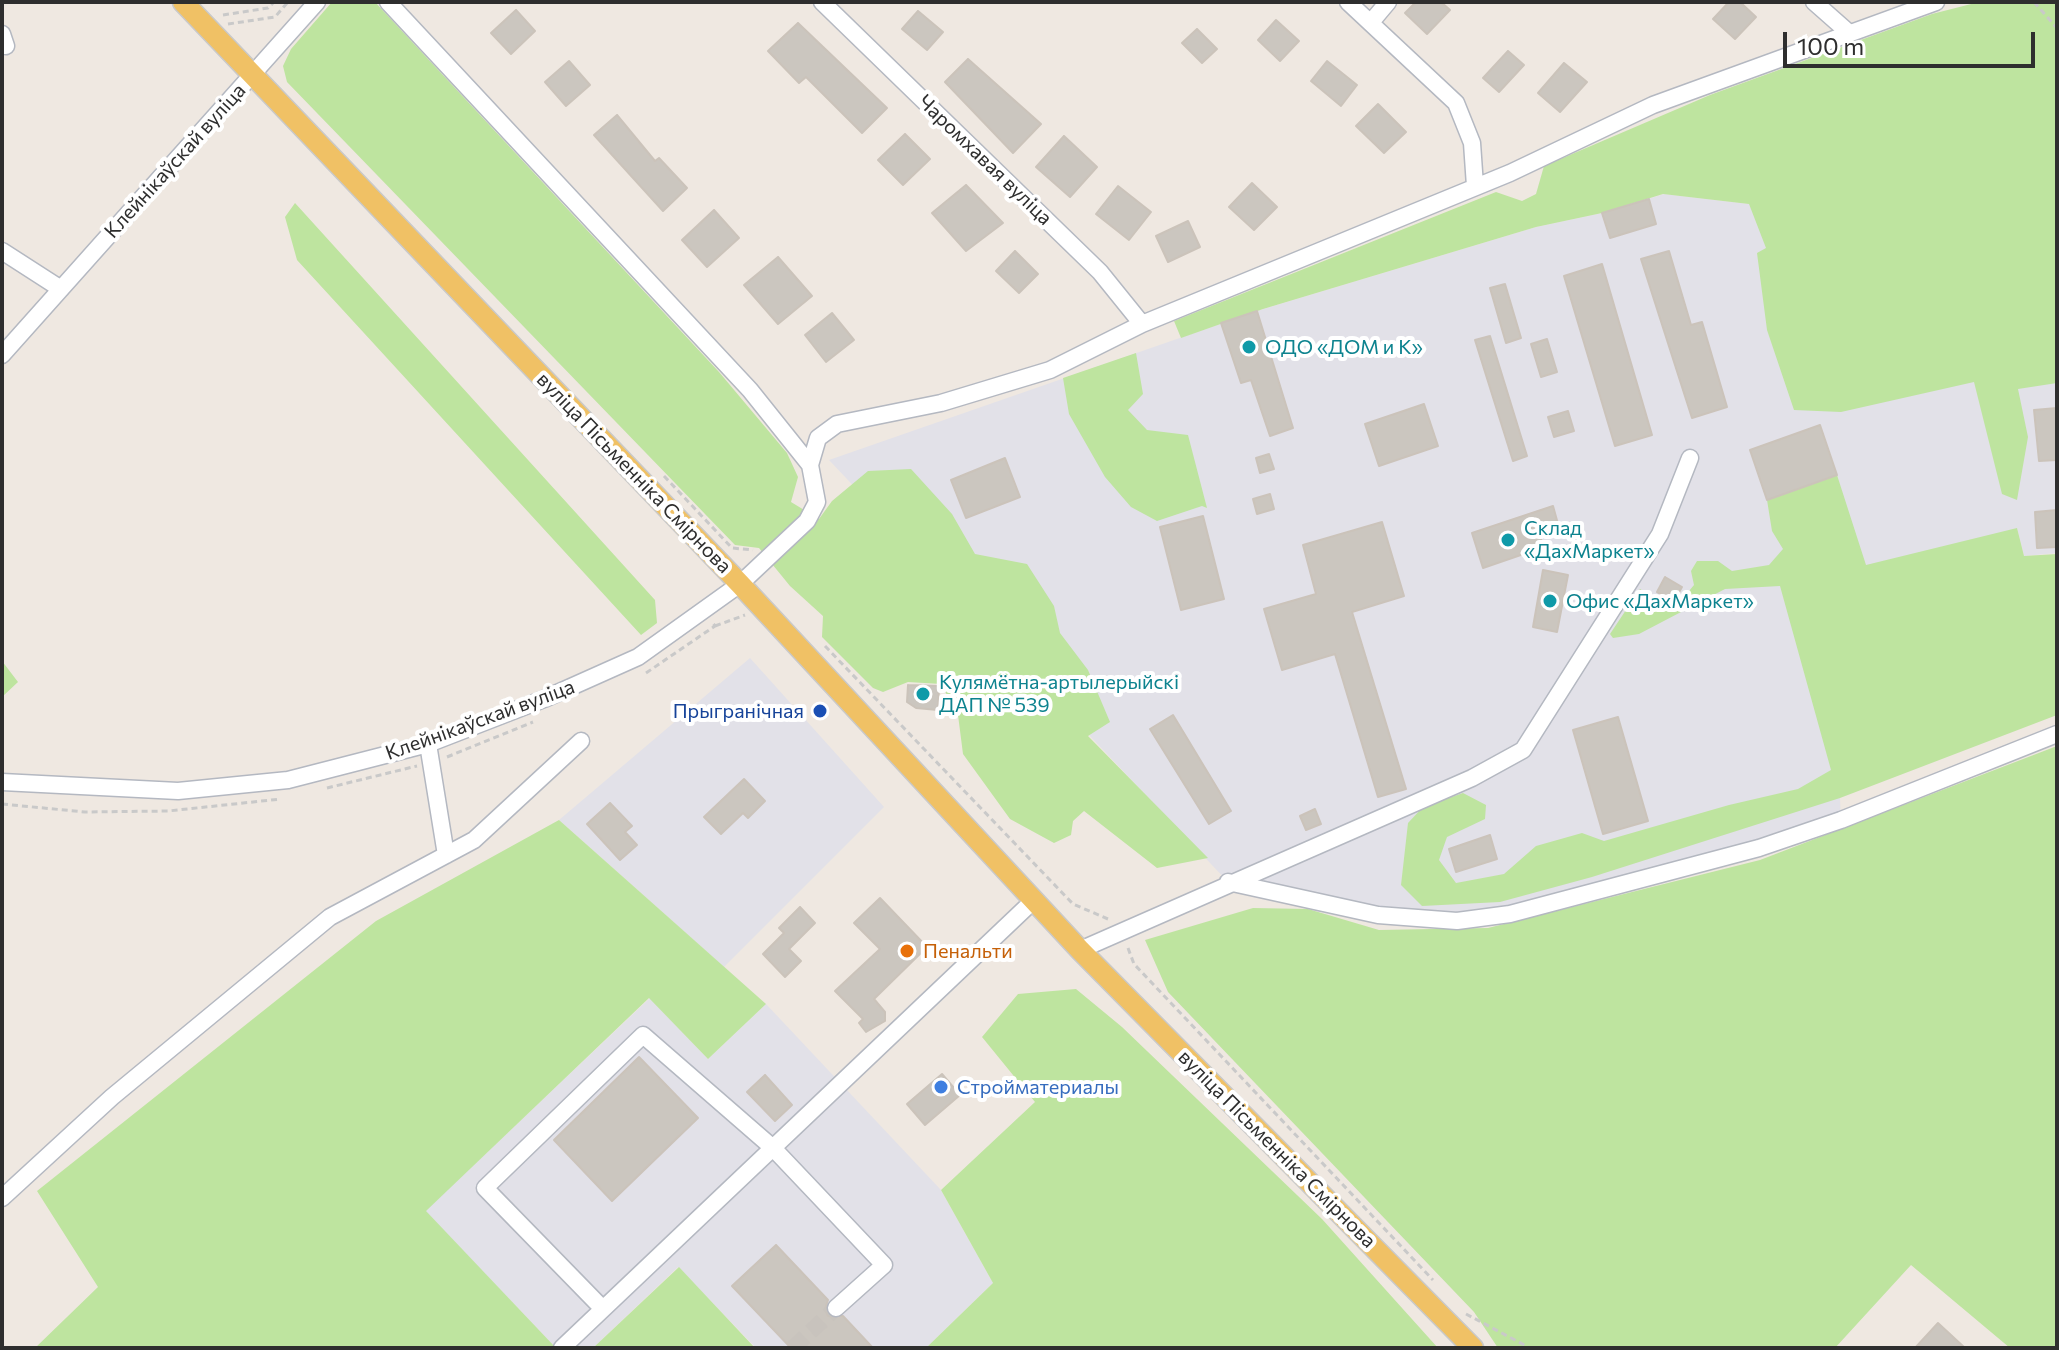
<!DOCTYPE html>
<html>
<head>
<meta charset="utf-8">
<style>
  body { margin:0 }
  #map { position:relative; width:2059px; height:1350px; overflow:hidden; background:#efe8e1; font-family:Commissioner,sans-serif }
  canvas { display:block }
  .frame { position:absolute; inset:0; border:4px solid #2e2e2e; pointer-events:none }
  .scale { position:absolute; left:1783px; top:32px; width:252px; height:36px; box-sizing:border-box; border:4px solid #2e2e2e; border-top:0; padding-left:10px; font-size:24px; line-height:28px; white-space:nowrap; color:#2e2e2e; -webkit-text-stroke:6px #fff; paint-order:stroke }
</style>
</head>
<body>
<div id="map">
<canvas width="2059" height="1350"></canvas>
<div class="frame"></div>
<div class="scale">100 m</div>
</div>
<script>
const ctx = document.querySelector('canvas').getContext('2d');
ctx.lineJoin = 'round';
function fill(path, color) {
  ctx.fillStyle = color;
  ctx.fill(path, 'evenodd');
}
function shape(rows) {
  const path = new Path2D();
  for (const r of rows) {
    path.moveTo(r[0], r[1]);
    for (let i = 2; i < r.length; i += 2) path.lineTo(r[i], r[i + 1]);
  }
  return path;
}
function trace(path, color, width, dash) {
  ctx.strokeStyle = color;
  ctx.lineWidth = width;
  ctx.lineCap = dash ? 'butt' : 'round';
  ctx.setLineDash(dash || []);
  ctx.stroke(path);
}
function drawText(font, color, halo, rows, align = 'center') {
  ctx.font = font + ' Commissioner,sans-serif';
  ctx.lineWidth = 8;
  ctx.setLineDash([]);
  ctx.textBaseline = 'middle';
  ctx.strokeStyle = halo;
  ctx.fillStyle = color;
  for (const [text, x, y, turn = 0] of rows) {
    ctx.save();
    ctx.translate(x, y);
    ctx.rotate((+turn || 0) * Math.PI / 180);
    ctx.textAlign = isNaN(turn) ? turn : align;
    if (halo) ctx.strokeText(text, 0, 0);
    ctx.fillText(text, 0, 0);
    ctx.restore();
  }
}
fill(shape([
  [1664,194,1750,204,2057,341,2057,553,2024,556,2017,528,1840,798,1841,820,1457,921,1228,882,829,460,1263,309,1536,227,1602,213],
  [750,658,884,807,724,967,559,820],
  [650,998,708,1059,766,1004,941,1190,993,1283,926,1348,756,1348,678,1267,593,1348,556,1348,425,1211]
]), '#e2e1e8');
fill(shape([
  [332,2,375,2,719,372,787,453,798,477,791,502,819,519,832,501,868,471,911,469,952,514,975,554,1027,564,1054,606,1060,633,1088,670,1110,722,1088,736,1208,858,1157,868,1084,811,1073,821,1071,835,1054,843,1010,819,963,754,958,715,941,684,908,682,883,692,873,688,822,637,823,616,790,586,759,548,735,545,287,82,283,66,291,49],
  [1979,2,2057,2,2057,383,2018,389,2028,437,2017,500,2002,494,1974,382,1841,412,1794,410,1767,330,1757,253,1766,248,1749,204,1663,194,1602,213,1536,227,1263,309,1181,338,1174,321,1496,192,1522,201,1536,194,1544,166,1710,95,1932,14],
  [295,203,655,600,657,623,641,635,297,260,285,217],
  [1136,353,1143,394,1128,410,1147,430,1188,435,1207,508,1202,506,1157,521,1131,507,1105,477,1069,414,1063,378],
  [1837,475,1866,565,2017,528,2024,556,2057,554,2057,715,1840,798,1592,877,1500,902,1422,906,1401,885,1408,823,1423,807,1463,793,1486,805,1485,819,1447,837,1439,860,1456,883,1504,874,1536,846,1582,833,1604,841,1729,805,1798,789,1831,770,1780,586,1725,589,1639,634,1613,638,1610,634,1640,589,1663,605,1679,603,1694,585,1691,571,1697,561,1718,561,1732,571,1769,565,1783,549,1772,531,1767,500],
  [2,661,18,682,2,697],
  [2057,746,2057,1348,2010,1348,1911,1265,1835,1348,1498,1348,1474,1312,1168,992,1145,940,1253,908,1308,909,1379,930,1488,928,1760,860],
  [559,820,766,1004,708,1059,649,998,426,1211,556,1348,35,1348,98,1287,37,1191,376,921],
  [1076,989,1122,1027,1322,1219,1438,1348,926,1348,993,1283,941,1190,1035,1102,982,1037,1018,994],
  [679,1267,755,1348,593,1348]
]), '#bee49f');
const building = shape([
  [1416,2,1441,2,1450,10,1427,34,1405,13,1416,2],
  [1729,2,1740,2,1756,17,1735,39,1713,19,1729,2],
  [516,10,535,31,511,54,491,33,516,10],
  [918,11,943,32,927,50,902,29,918,11],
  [1276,20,1299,41,1280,61,1258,40,1276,20],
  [798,23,887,108,862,133,806,77,799,83,768,51,798,23],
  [1197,29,1217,49,1202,63,1182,43,1197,29],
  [1508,51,1524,65,1499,92,1483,78,1508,51],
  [968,59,1041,124,1013,153,945,82,968,59],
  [569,61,590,85,566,106,545,82,569,61],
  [1327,61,1357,85,1341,106,1311,81,1327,61],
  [1564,63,1587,82,1560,112,1538,93,1564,63],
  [1378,104,1406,132,1384,153,1356,126,1378,104],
  [617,115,655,161,659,158,687,188,663,211,594,135,617,115],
  [905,134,930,159,903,185,878,160,905,134],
  [1064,136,1097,167,1070,197,1036,167,1064,136],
  [1252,183,1277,207,1254,230,1229,207,1252,183],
  [966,185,1003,223,966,251,932,213,966,185],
  [1118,186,1151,212,1129,240,1096,214,1118,186],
  [1649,199,1656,224,1610,238,1602,213,1649,199],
  [714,210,739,238,707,267,682,240,714,210],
  [1188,221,1200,247,1168,262,1156,236,1188,221],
  [1015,251,1038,274,1019,293,996,271,1015,251],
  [1669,251,1691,325,1702,322,1727,407,1692,418,1641,259,1669,251],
  [778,257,812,296,778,324,744,285,778,257],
  [1602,264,1652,435,1615,446,1564,276,1602,264],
  [1505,284,1521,338,1506,343,1490,288,1505,284],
  [1257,311,1293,428,1270,436,1251,380,1241,383,1221,323,1257,311],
  [832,313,854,340,826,362,805,335,832,313],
  [1490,336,1527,456,1513,461,1475,340,1490,336],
  [1547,339,1557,372,1541,377,1531,344,1547,339],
  [1424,404,1438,446,1379,466,1365,424,1424,404],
  [2057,408,2057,460,2039,461,2034,410,2057,408],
  [1568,411,1574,431,1554,437,1548,417,1568,411],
  [1820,425,1837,475,1767,500,1750,450,1820,425],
  [1269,454,1274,469,1260,473,1256,458,1269,454],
  [1005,458,1020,497,966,518,951,480,1005,458],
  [1270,494,1274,509,1257,514,1253,499,1270,494],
  [1553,506,1558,524,1538,531,1544,547,1483,568,1472,533,1553,506],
  [2057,510,2057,547,2037,548,2035,512,2057,510],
  [1203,516,1224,599,1181,610,1160,527,1203,516],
  [1382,522,1404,596,1352,612,1406,789,1378,797,1335,654,1282,670,1264,609,1316,594,1303,545,1382,522],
  [1543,570,1568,575,1557,632,1533,627,1543,570],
  [1665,577,1682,587,1674,601,1657,592,1665,577],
  [908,685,939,686,938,710,916,708,907,702,908,685],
  [1173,715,1231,811,1209,824,1150,729,1173,715],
  [1618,717,1648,821,1603,834,1573,730,1618,717],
  [744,779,765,801,748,818,743,813,721,834,704,817,744,779],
  [610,803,632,826,625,832,637,845,620,860,587,824,610,803],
  [1315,809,1321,824,1306,830,1300,816,1315,809],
  [1490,835,1497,859,1456,872,1449,849,1490,835],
  [880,898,927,947,874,999,885,1012,885,1021,866,1032,859,1023,863,1019,835,991,880,949,854,923,880,898],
  [800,907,815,923,789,949,801,961,785,977,763,954,784,933,779,928,800,907],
  [639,1057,698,1118,612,1201,554,1140,639,1057],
  [942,1074,960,1095,925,1125,907,1104,942,1074],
  [765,1075,792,1105,775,1121,747,1092,765,1075],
  [776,1245,828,1300,825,1309,828,1316,843,1316,873,1348,791,1348,732,1286,776,1245],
  [1938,1323,1965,1348,1915,1348,1938,1323]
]);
fill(building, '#cbc6bf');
trace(building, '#cbc3ba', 2);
trace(shape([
  [793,1348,836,1308]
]), '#c8c3bd', 16, [16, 8]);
const minor = shape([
  [388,2,750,390,810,465],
  [822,2,1100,272,1142,324],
  [1348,2,1456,103,1472,143,1475,186],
  [1814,2,1848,32],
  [1372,21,1388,2],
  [2,34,6,46],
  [2,251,61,289],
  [2,355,317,2],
  [428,744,446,855],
  [2,782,178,791,288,780,428,744,544,699,638,657,740,584,807,521,817,502,810,465,818,438,837,424,941,403,1050,370,1142,324,1510,173,1653,105,1936,2],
  [1228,882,1378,915,1457,921,1510,914,1759,848,1841,820,2057,734],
  [1080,950,1472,778,1523,750,1660,534,1690,458],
  [2,1198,112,1097,330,917,474,840,581,741],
  [603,1309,485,1188,643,1035,773,1148,884,1265,836,1308],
  [562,1348,1034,900]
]);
const major = shape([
  [183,2,740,584,1080,950,1473,1348]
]);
trace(minor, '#b4b8c1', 19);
trace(major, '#c9c9c9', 23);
trace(shape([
  [2034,2,2057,28],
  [223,15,268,8,274,2],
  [228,24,275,17,288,2],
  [664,476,732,548,753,550],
  [715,626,745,615],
  [825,646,1073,904,1108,919],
  [646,673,715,626,712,622],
  [447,757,533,722],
  [327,788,417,766],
  [2,804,85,812,168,811,281,799],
  [1128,948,1134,964,1433,1280],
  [1466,1314,1530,1348]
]), '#c9c9c9', 3, [6, 4]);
trace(minor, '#fff', 16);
trace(major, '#f0c165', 20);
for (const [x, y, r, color] of [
  [1249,347,8,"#0f9aa8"],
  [1508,540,8,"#0f9aa8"],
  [1550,601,8,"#0f9aa8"],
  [923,694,8,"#0f9aa8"],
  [820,711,8,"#1a4fb4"],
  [907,951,8,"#e8710a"],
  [941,1087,8,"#3f7fe0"]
]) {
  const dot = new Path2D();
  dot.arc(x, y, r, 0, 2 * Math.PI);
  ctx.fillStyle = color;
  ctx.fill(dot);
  trace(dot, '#fff', 3);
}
drawText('20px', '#2e2e2e', '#fff', [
  ["Чаромхавая вуліца",985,160,44],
  ["Клейнікаўскай вуліца",175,161,-48],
  ["вуліца Пісьменніка Смірнова",634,473,46],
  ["Клейнікаўскай вуліца",480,720,-20],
  ["вуліца Пісьменніка Смірнова",1277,1149,45]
]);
drawText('20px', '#0d838f', '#fff', [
  ["ОДО «ДОМ и К»",1265,347],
  ["Склад",1524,528],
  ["«ДахМаркет»",1524,551],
  ["Офис «ДахМаркет»",1566,601],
  ["Кулямётна-артылерыйскі",939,682],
  ["ДАП № 539",939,705]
], 'left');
drawText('20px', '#164399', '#fff', [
  ["Прыгранічная",804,711]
], 'right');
drawText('20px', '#c56008', '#fff', [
  ["Пенальти",923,951]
], 'left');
drawText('20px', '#366cbe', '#fff', [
  ["Стройматериалы",957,1087]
], 'left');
</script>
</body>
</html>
